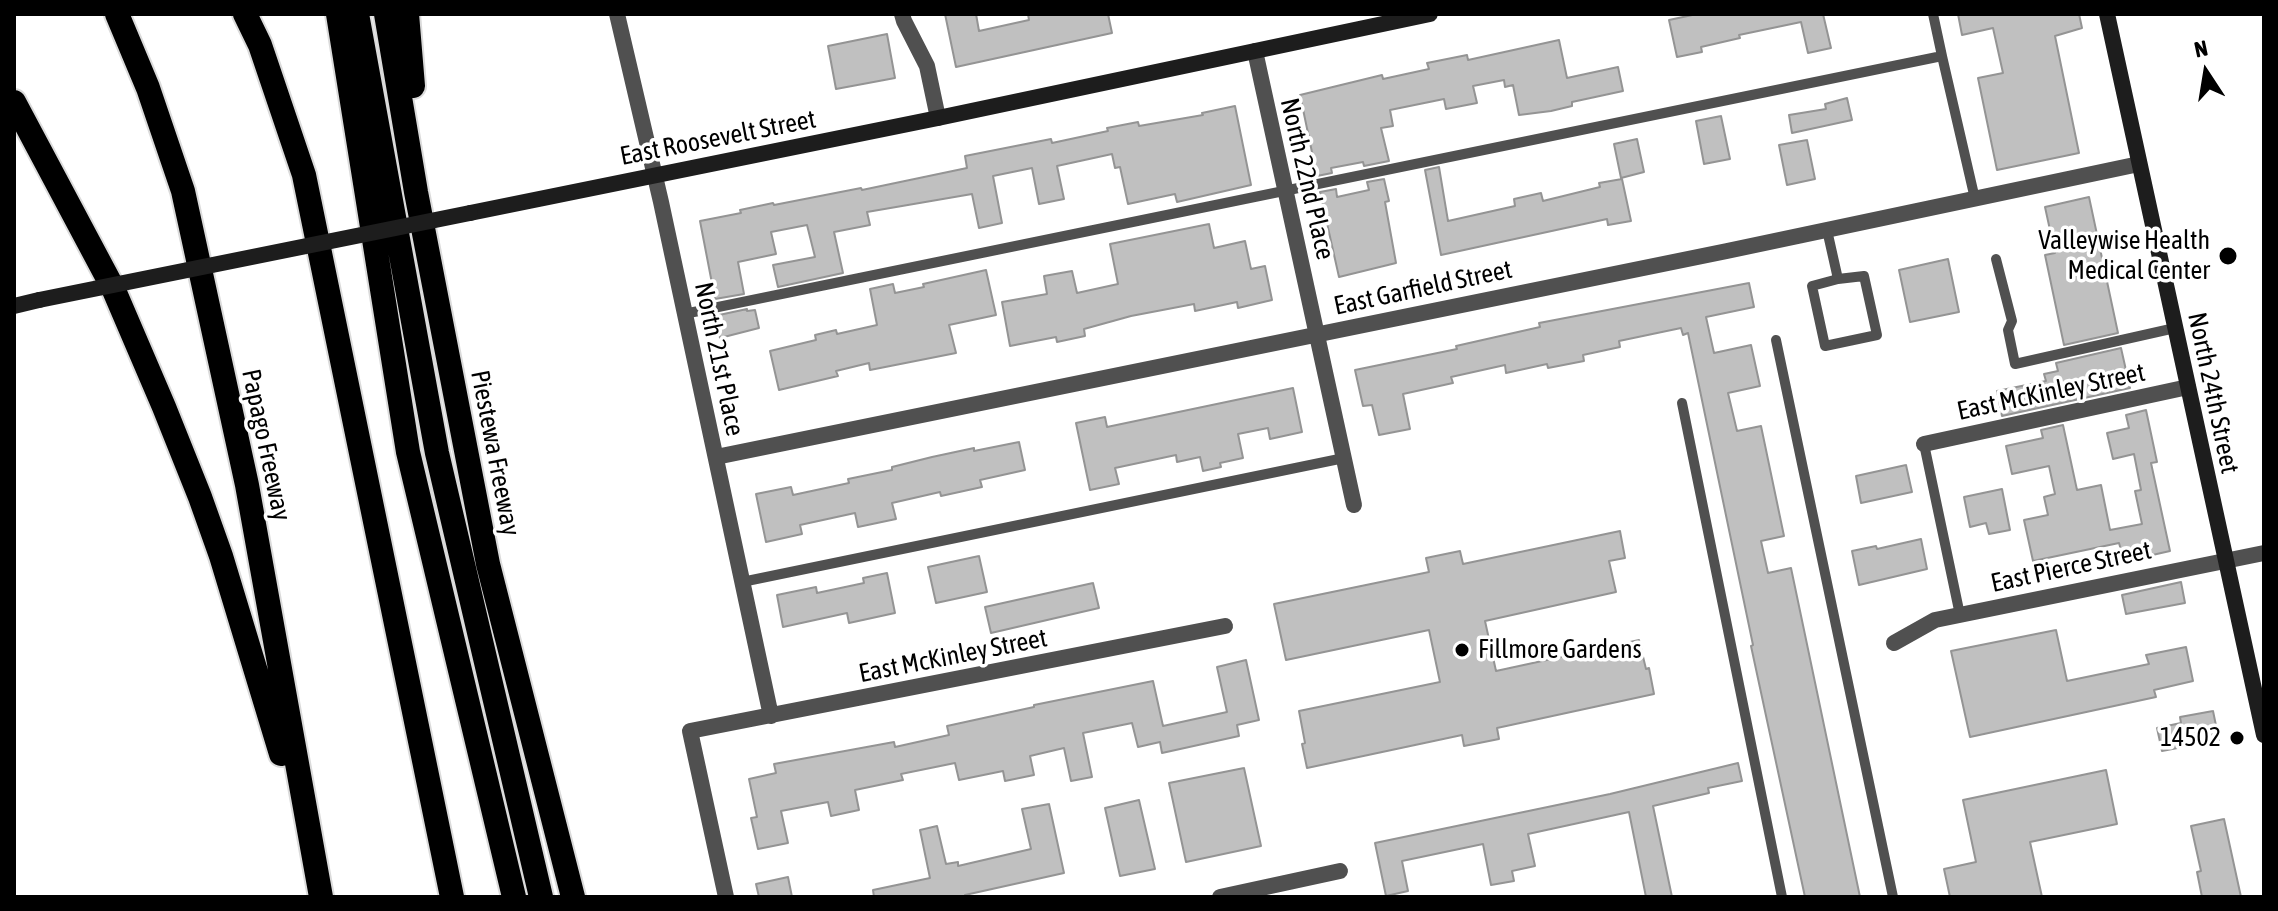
<!DOCTYPE html>
<html>
<head>
<meta charset="utf-8">
<style>
  body { margin:0 }
  #map { position:relative; width:2278px; height:911px; overflow:hidden; background:#fff; font-family:"Asap Condensed",sans-serif }
  canvas { display:block }
  .frame { position:absolute; inset:0; border:16px solid #000; pointer-events:none }
  .north { position:absolute; left:2166px; top:32px; width:80px; height:80px; -webkit-text-stroke:6px #fff; paint-order:stroke; rotate:348deg; font-size:22px; font-weight:700; line-height:32px; text-align:center; color:#000 }
  .north::after { content:''; display:block; margin:auto; width:28px; height:36px; background:#000; clip-path:polygon(50% 0,100% 100%,50% 72%,0 100%) }
</style>
</head>
<body>
<div id="map">
<canvas width="2278" height="911"></canvas>
<div class="frame"></div>
<div class="north">N</div>
</div>
<script>
const ctx = document.querySelector('canvas').getContext('2d');
ctx.lineJoin = 'round';
function fill(path, color) {
  ctx.fillStyle = color;
  ctx.fill(path, 'evenodd');
}
function shape(rows) {
  const path = new Path2D();
  for (const r of rows) {
    path.moveTo(r[0], r[1]);
    for (let i = 2; i < r.length; i += 2) path.lineTo(r[i], r[i + 1]);
  }
  return path;
}
function trace(path, color, width, dash) {
  ctx.strokeStyle = color;
  ctx.lineWidth = width;
  ctx.lineCap = dash ? 'butt' : 'round';
  ctx.setLineDash(dash || []);
  ctx.stroke(path);
}
function drawText(font, color, halo, rows, align = 'center') {
  ctx.font = font + ' "Asap Condensed",sans-serif';
  ctx.lineWidth = 7;
  ctx.setLineDash([]);
  ctx.textBaseline = 'middle';
  ctx.strokeStyle = halo;
  ctx.fillStyle = color;
  for (const [text, x, y, turn = 0] of rows) {
    ctx.save();
    ctx.translate(x, y);
    ctx.rotate((+turn || 0) * Math.PI / 180);
    ctx.textAlign = isNaN(turn) ? turn : align;
    if (halo) ctx.strokeText(text, 0, 0);
    ctx.fillText(text, 0, 0);
    ctx.restore();
  }
}
const building = shape([
  [945,14,976,14,979,31,1029,20,1028,14,1108,14,1112,33,956,67,945,14],
  [1697,14,1823,14,1831,48,1808,53,1801,22,1739,35,1740,38,1701,47,1702,52,1677,57,1669,20,1697,14],
  [1958,14,2079,14,2082,28,2055,36,2079,153,1997,170,1978,78,2003,73,1993,28,1962,35,1958,14],
  [887,34,895,78,836,89,828,46,887,34],
  [1559,40,1567,78,1618,67,1623,91,1572,102,1572,106,1551,111,1519,115,1513,85,1505,87,1504,80,1473,86,1477,103,1446,109,1444,99,1390,110,1393,126,1381,128,1389,161,1364,166,1363,162,1331,168,1332,173,1317,176,1300,95,1382,75,1383,79,1429,69,1427,63,1467,55,1468,60,1559,40],
  [1847,98,1852,120,1792,133,1789,115,1826,109,1825,104,1847,98],
  [1235,106,1251,185,1177,202,1175,194,1128,204,1120,167,1115,168,1112,154,1057,166,1064,199,1039,204,1032,168,993,176,1002,223,979,228,972,194,867,212,870,225,834,232,843,273,778,287,773,265,815,257,807,225,771,232,776,254,738,262,744,294,715,299,700,221,741,213,740,210,773,203,774,205,861,188,862,190,967,168,965,156,1051,139,1052,143,1108,131,1107,128,1138,122,1139,126,1203,115,1202,113,1235,106],
  [1721,116,1730,159,1704,164,1696,121,1721,116],
  [1637,139,1644,172,1621,178,1614,144,1637,139],
  [1807,140,1815,179,1787,185,1779,145,1807,140],
  [1439,167,1448,221,1515,206,1514,199,1541,193,1543,201,1600,187,1599,183,1622,179,1631,221,1608,225,1607,219,1441,255,1425,170,1439,167],
  [1384,179,1389,201,1385,202,1396,263,1339,277,1320,192,1336,189,1337,197,1369,190,1367,182,1384,179],
  [2089,197,2118,333,2064,345,2045,255,2055,253,2045,207,2089,197],
  [1209,224,1214,248,1245,241,1251,269,1265,266,1272,300,1238,308,1237,302,1195,311,1194,304,1131,316,1084,329,1085,336,1057,342,1056,337,1010,346,1002,302,1047,294,1044,276,1072,271,1077,293,1118,284,1110,244,1209,224],
  [1948,259,1959,312,1910,322,1899,270,1948,259],
  [986,270,996,315,949,325,956,353,870,370,869,363,836,371,838,376,779,390,770,351,816,340,815,335,836,330,837,334,877,325,870,289,893,284,895,293,924,287,923,284,986,270],
  [1749,283,1754,307,1706,317,1714,353,1751,345,1760,386,1728,393,1737,431,1761,426,1784,536,1761,541,1768,573,1791,568,1860,897,1805,897,1751,646,1753,645,1688,333,1683,335,1681,328,1619,341,1620,347,1583,355,1584,361,1548,368,1547,364,1506,373,1505,365,1451,377,1453,383,1403,394,1410,429,1379,435,1372,405,1363,406,1355,370,1457,349,1456,346,1540,327,1539,323,1749,283],
  [747,309,747,311,755,310,759,328,720,338,716,319,719,318,719,315,747,309],
  [2121,348,2130,388,2002,416,1997,391,2046,381,2044,374,2058,371,2056,363,2121,348],
  [1293,388,1302,432,1270,439,1268,428,1238,434,1243,458,1220,463,1221,467,1203,471,1200,457,1177,462,1176,455,1115,468,1119,484,1090,490,1076,423,1105,417,1107,427,1293,388],
  [2146,410,2157,462,2151,463,2170,551,2148,556,2146,545,2121,550,2119,543,2033,561,2024,520,2048,515,2044,497,2055,494,2049,466,2012,474,2006,446,2043,438,2041,430,2063,425,2077,490,2101,485,2110,530,2142,524,2135,491,2141,490,2134,454,2113,459,2107,433,2129,428,2126,415,2146,410],
  [1019,442,1025,470,980,480,982,487,941,496,940,492,892,503,896,519,858,527,855,513,800,525,802,534,766,542,756,494,791,487,793,495,849,483,848,479,892,470,892,467,932,457,974,448,974,451,1019,442],
  [1906,465,1912,492,1861,503,1856,476,1906,465],
  [2002,489,2010,530,1989,534,1986,523,1970,527,1964,497,2002,489],
  [1620,531,1625,558,1609,561,1616,592,1485,621,1496,671,1639,640,1646,669,1649,668,1654,694,1497,728,1499,739,1464,746,1462,735,1307,768,1302,744,1305,743,1299,711,1440,682,1429,630,1286,660,1274,604,1429,572,1426,558,1460,551,1463,564,1620,531],
  [1921,539,1927,569,1859,585,1852,551,1876,546,1877,549,1921,539],
  [979,556,987,592,936,603,928,567,979,556],
  [887,573,895,613,849,623,847,613,783,627,777,595,816,587,817,593,864,583,863,578,887,573],
  [2181,582,2185,603,2126,614,2122,595,2181,582],
  [1093,583,1099,608,991,633,985,607,1093,583],
  [2056,630,2067,681,2149,664,2146,655,2186,647,2193,681,2154,690,2156,697,1970,737,1951,651,2056,630],
  [1246,660,1259,720,1237,725,1239,736,1162,753,1160,742,1138,747,1132,723,1083,733,1092,777,1071,781,1064,748,1030,756,1034,775,1005,781,1003,771,959,780,955,763,901,774,903,780,855,790,859,810,831,816,828,802,781,811,788,843,758,849,751,818,757,817,749,779,776,773,774,764,894,742,895,747,949,735,947,726,1034,707,1034,705,1153,681,1163,726,1227,712,1217,667,1246,660],
  [2213,711,2219,740,2162,751,2157,728,2181,723,2180,717,2213,711],
  [1738,763,1742,781,1708,788,1709,793,1653,806,1672,897,1646,897,1629,812,1528,834,1535,866,1512,871,1514,881,1491,885,1483,844,1402,861,1408,891,1386,896,1375,843,1610,794,1738,763],
  [1244,768,1261,846,1186,862,1169,783,1244,768],
  [2106,770,2117,824,2030,842,2042,897,1950,897,1944,869,1976,862,1963,800,2106,770],
  [1139,800,1155,869,1120,876,1105,808,1139,800],
  [1049,804,1064,873,965,895,965,897,874,897,873,890,930,878,920,830,937,826,946,864,958,862,958,866,1031,849,1022,809,1049,804],
  [2224,819,2241,897,2202,897,2197,872,2201,871,2191,826,2224,819],
  [788,877,792,897,759,897,756,884,788,877]
]);
fill(building, '#c0c0c0');
trace(building, '#949494', 2);
const highway = shape([
  [117,14,148,88,183,191,247,485,321,897],
  [245,14,260,45,304,175,452,897],
  [338,14,408,452,514,897],
  [357,14,437,453,541,897],
  [386,14,416,192,488,564,573,897],
  [407,14,413,86],
  [14,102,113,288,164,407,200,497,221,556,281,754]
]);
trace(highway, '#dbdbdb', 28);
trace(shape([
  [1942,56,1975,199],
  [1827,230,1838,279,1812,286,1825,346,1877,335,1864,276,1838,279],
  [1996,259,2012,321,2008,330,2015,364,2175,328],
  [684,314,1942,56,1933,14],
  [1776,340,1893,897],
  [1682,403,1782,897],
  [1924,444,1960,615],
  [742,582,1344,458]
]), '#505050', 10);
trace(shape([
  [617,14,661,202,771,716],
  [902,14,904,21,927,66,938,118],
  [1255,51,1354,505],
  [1924,444,2188,387],
  [716,457,1727,251,2139,164],
  [1894,643,1935,620,2264,553],
  [726,897,690,731,1225,626],
  [1220,897,1340,871]
]), '#505050', 16);
trace(shape([
  [2107,14,2264,735],
  [470,213,938,118,1430,14],
  [14,306,39,300]
]), '#1d1d1d', 16);
trace(highway, '#000', 24);
trace(shape([
  [39,300,470,213]
]), '#1d1d1d', 16);
for (const [x, y, r, color] of [
  [2228,256,10,"#000"],
  [1462,650,8,"#000"],
  [2237,738,8,"#000"]
]) {
  const dot = new Path2D();
  dot.arc(x, y, r, 0, 2 * Math.PI);
  ctx.fillStyle = color;
  ctx.fill(dot);
  trace(dot, '#fff', 3);
}
drawText('26px', '#000', '#fff', [
  ["East Roosevelt Street",718,138,-11],
  ["North 22nd Place",1307,179,77],
  ["East Garfield Street",1423,288,-12],
  ["North 21st Place",719,359,78],
  ["East McKinley Street",2051,392,-12],
  ["North 24th Street",2213,393,78],
  ["Papago Freeway",266,445,78],
  ["Piestewa Freeway",495,453,79],
  ["East Pierce Street",2071,567,-12],
  ["East McKinley Street",953,656,-11]
]);
drawText('26px', '#000', '#fff', [
  ["Valleywise Health",2210,241],
  ["Medical Center",2210,271],
  ["Fillmore Gardens",1478,650,"left"],
  ["14502",2221,738]
], 'right');
</script>
</body>
</html>
